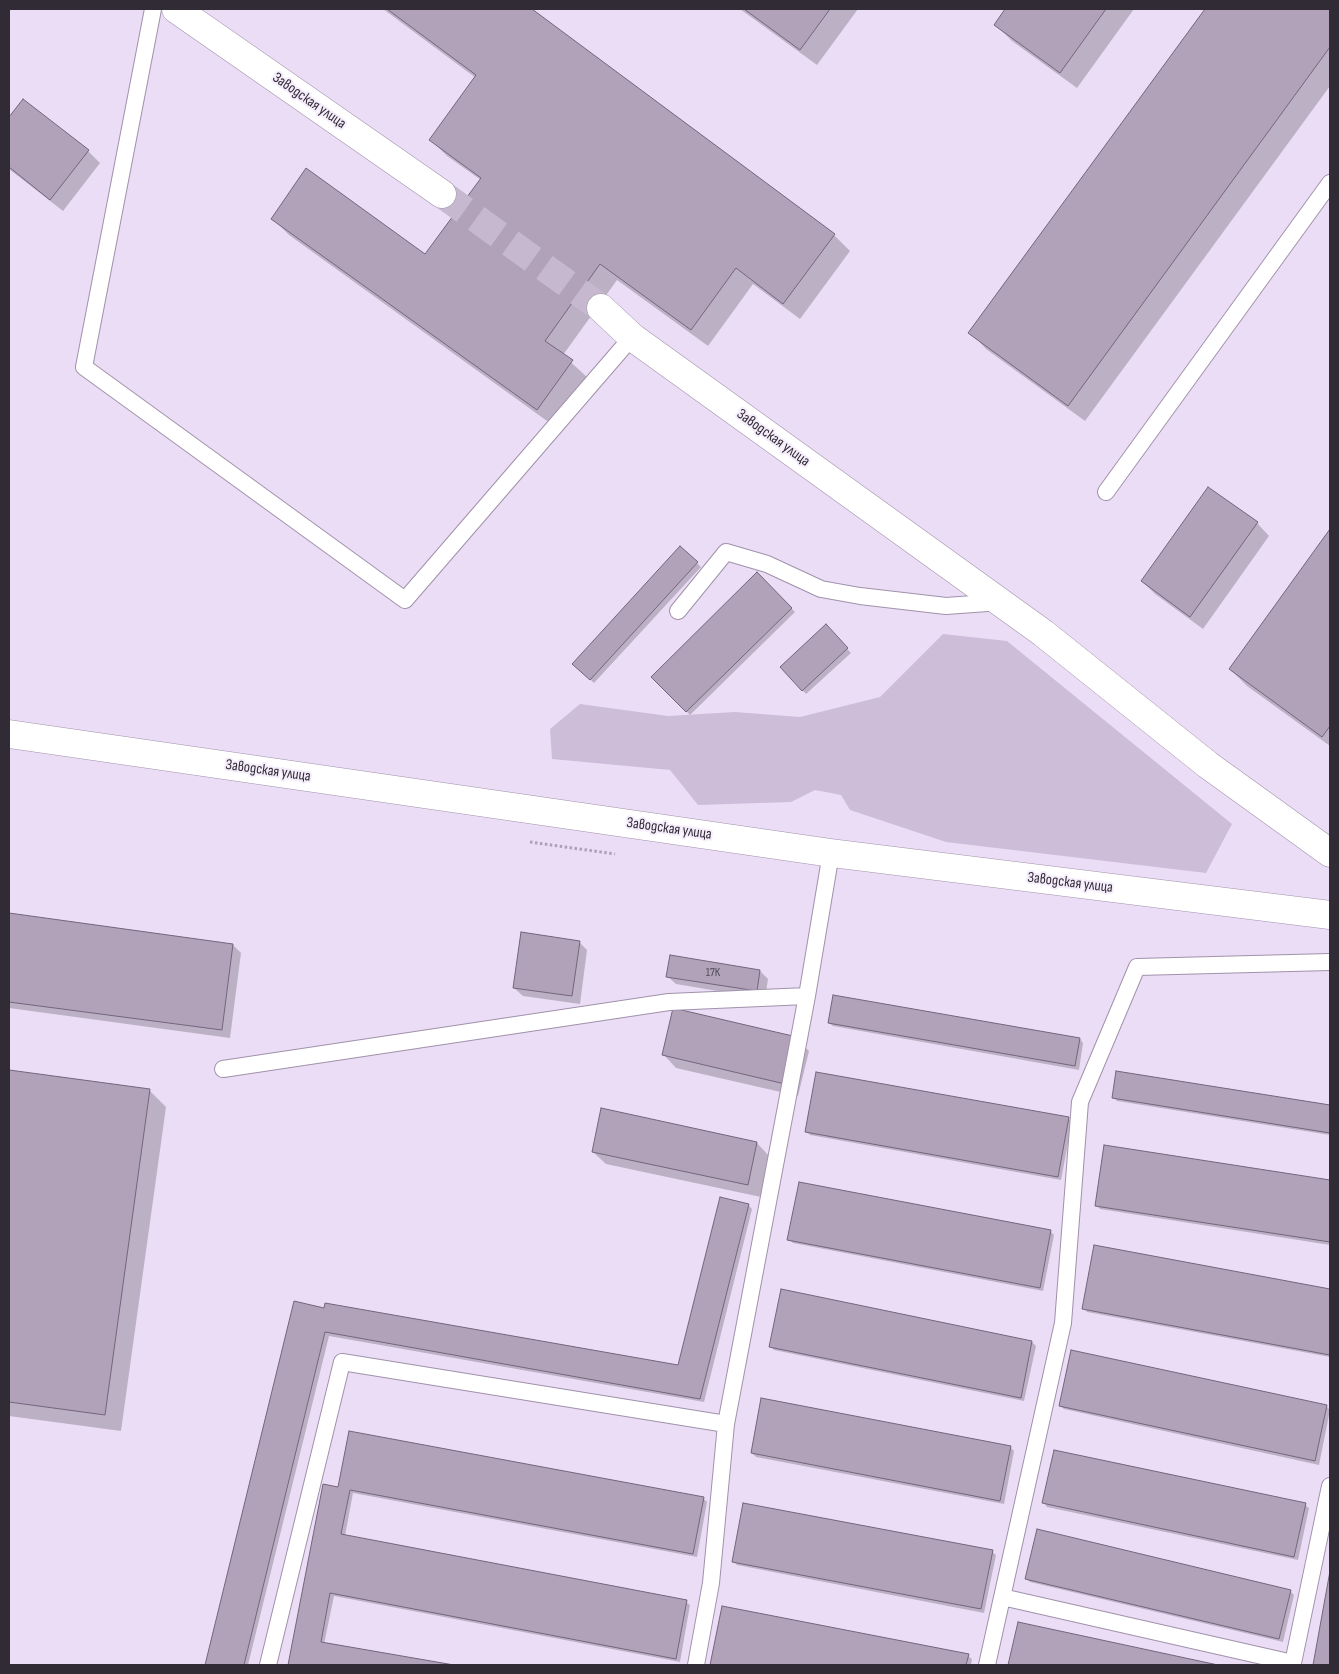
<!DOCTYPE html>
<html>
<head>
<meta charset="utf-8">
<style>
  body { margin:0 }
  #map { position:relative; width:1339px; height:1674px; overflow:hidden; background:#ecddf6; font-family:"Sofia Sans Condensed",sans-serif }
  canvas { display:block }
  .frame { position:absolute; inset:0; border:10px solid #302b34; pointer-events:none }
</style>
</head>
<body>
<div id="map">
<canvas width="1339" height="1674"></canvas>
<div class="frame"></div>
</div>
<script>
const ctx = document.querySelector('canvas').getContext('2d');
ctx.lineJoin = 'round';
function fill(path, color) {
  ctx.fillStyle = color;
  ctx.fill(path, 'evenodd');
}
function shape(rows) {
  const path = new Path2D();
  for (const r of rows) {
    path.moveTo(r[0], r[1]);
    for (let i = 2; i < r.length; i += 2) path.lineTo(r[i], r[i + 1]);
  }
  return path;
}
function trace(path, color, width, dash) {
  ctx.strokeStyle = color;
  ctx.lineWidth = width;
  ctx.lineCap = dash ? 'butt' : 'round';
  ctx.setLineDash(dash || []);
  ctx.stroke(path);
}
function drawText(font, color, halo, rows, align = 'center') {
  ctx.font = font + ' "Sofia Sans Condensed",sans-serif';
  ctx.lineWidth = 4;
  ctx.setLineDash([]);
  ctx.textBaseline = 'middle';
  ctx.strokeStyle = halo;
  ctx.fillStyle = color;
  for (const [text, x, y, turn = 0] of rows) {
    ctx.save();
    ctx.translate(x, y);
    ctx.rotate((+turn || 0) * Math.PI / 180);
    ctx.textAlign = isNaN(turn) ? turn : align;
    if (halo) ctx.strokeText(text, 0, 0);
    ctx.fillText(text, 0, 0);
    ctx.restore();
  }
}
fill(shape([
  [943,634,1007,641,1232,824,1206,873,946,842,850,810,841,795,815,790,791,802,698,805,670,770,552,759,550,729,580,704,668,716,735,712,800,717,880,697]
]), '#cebdd9');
fill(shape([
  [383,9,529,9,834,235,850,251,800,319,753,284,708,346,617,280,563,355,588,378,554,426,289,235,272,218,426,256,481,180,447,156,431,140,476,78],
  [740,9,858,9,817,65],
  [1007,9,1134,9,1077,88,1012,41,996,25],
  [1206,9,1330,9,1330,86,1085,421,986,349,970,332],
  [23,100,88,151,100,163,63,211,9,169,9,119],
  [1257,523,1269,536,1203,629,1155,594,1142,581],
  [1330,531,1330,746,1247,686,1230,669],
  [680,547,701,567,594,683,573,664],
  [757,574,795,612,690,715,653,677],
  [826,626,851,653,806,694,782,667],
  [9,915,233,945,241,953,230,1038,9,1008],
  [579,942,587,950,580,1004,523,996,514,988],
  [760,971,768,979,765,999,676,984,667,976],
  [829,1023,1080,1039,1083,1043,1079,1070,833,1026],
  [796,1038,809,1051,798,1096,676,1068,664,1055],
  [9,1071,149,1090,166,1107,121,1431,9,1416],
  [1117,1073,1330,1106,1330,1135,1117,1101,1113,1097],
  [1068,1118,1072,1122,1061,1180,810,1135,806,1131],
  [757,1143,769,1156,761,1197,606,1164,593,1152],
  [1106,1147,1330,1181,1330,1245,1100,1209,1096,1205],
  [748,1205,752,1209,704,1402,329,1336,248,1665,206,1665,295,1302,325,1309,679,1367],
  [1050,1231,1054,1235,1043,1291,793,1243,789,1240],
  [1095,1246,1330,1290,1330,1357,1087,1312,1084,1308],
  [1032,1342,1036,1346,1024,1401,774,1350,770,1346],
  [1060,1406,1326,1406,1330,1410,1319,1465,1064,1409],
  [1010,1447,1014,1451,1004,1504,756,1457,752,1453],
  [324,1486,339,1489,703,1498,707,1502,697,1557,353,1493,345,1536,686,1602,690,1605,680,1662,334,1596,324,1644,446,1665,289,1665],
  [1044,1503,1305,1505,1309,1508,1298,1560,1047,1507],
  [992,1552,996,1555,984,1613,737,1565,733,1561],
  [1330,1578,1330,1665,1314,1665],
  [1026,1579,1290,1591,1294,1595,1283,1642,1030,1582],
  [1019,1623,1212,1665,1009,1665],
  [968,1656,972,1659,971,1665,711,1665]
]), '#0003');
const building = shape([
  [387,9,532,9,835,234,783,304,736,268,691,330,600,264,545,341,573,360,537,410,271,219,306,168,425,254,481,178,429,140,476,75,387,9],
  [744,9,830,9,800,50,744,9],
  [1005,9,1106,9,1060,73,994,25,1005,9],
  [1205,9,1330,9,1330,47,1068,406,968,333,1205,9],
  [23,99,89,150,50,200,9,167,9,117,23,99],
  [1208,487,1258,522,1190,617,1141,581,1208,487],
  [1330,529,1330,726,1322,737,1229,669,1330,529],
  [680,546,698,562,590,680,572,664,680,546],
  [757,572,792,608,686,712,651,677,757,572],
  [826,624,848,648,802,691,780,667,826,624],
  [9,913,233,944,222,1030,9,1002,9,913],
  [521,932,580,941,572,996,513,988,521,932],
  [670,955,760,970,757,991,666,977,670,955],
  [833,995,1080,1038,1075,1066,828,1023,833,995],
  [673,1008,797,1037,785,1084,662,1055,673,1008],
  [9,1070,150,1089,105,1415,9,1402,9,1070],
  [1116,1071,1330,1105,1330,1133,1112,1098,1116,1071],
  [816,1072,1069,1117,1058,1177,805,1132,816,1072],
  [601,1108,757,1142,748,1185,592,1152,601,1108],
  [1104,1145,1330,1180,1330,1242,1095,1206,1104,1145],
  [799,1182,1051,1230,1040,1288,787,1240,799,1182],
  [720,1197,749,1204,700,1399,325,1332,244,1665,205,1665,294,1301,324,1308,325,1303,678,1365,720,1197],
  [1094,1245,1330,1289,1330,1355,1082,1309,1094,1245],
  [781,1289,1032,1341,1021,1398,769,1347,781,1289],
  [1071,1350,1327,1405,1315,1461,1059,1406,1071,1350],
  [761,1398,1011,1446,1000,1501,751,1453,761,1398],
  [349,1431,704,1497,693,1554,350,1490,341,1534,687,1600,676,1659,330,1593,321,1642,454,1665,288,1665,323,1484,338,1487,349,1431],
  [1054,1450,1306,1503,1294,1557,1042,1503,1054,1450],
  [743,1503,993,1550,981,1609,732,1562,743,1503],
  [1037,1529,1291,1590,1279,1639,1025,1579,1037,1529],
  [1330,1571,1330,1665,1313,1665,1330,1571],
  [722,1606,969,1654,966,1665,710,1665,722,1606],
  [1018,1622,1218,1665,1008,1665,1018,1622]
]);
fill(building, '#b1a2ba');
trace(building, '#72657b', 1);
trace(shape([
  [442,194,601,308]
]), '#c6b9cf', 28, [28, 14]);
const service = shape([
  [153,9,84,367,405,600,632,337],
  [1106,492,1330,183],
  [678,611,726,552,767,564,821,589,860,596,946,606,1001,602],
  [223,1069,669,1002,807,996],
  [1002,1597,1293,1663,1330,1486],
  [268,1665,342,1362,726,1424,807,996,831,853],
  [696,1665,711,1583,726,1424],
  [987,1665,1063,1323,1080,1102,1137,967,1330,962]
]);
const minor = shape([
  [176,9,442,194],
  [601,308,632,337,1043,633,1208,765,1330,853]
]);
const tertiary = shape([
  [9,734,831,853,1330,915]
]);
trace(service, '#a092aa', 18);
trace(minor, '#a092aa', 29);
trace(tertiary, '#a092aa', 29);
trace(shape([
  [530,842,615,854]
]), '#aca1b4', 3, [2.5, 2.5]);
trace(service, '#fff', 16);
trace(minor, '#fff', 28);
trace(tertiary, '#fff', 28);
drawText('12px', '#504956', null, [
  ["17К",713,973]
]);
drawText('15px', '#302b34', '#f6edfc', [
  ["Заводская улица",309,101,35],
  ["Заводская улица",773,438,36],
  ["Заводская улица",268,771,8],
  ["Заводская улица",669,829,8],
  ["Заводская улица",1070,883,7]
]);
</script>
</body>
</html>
